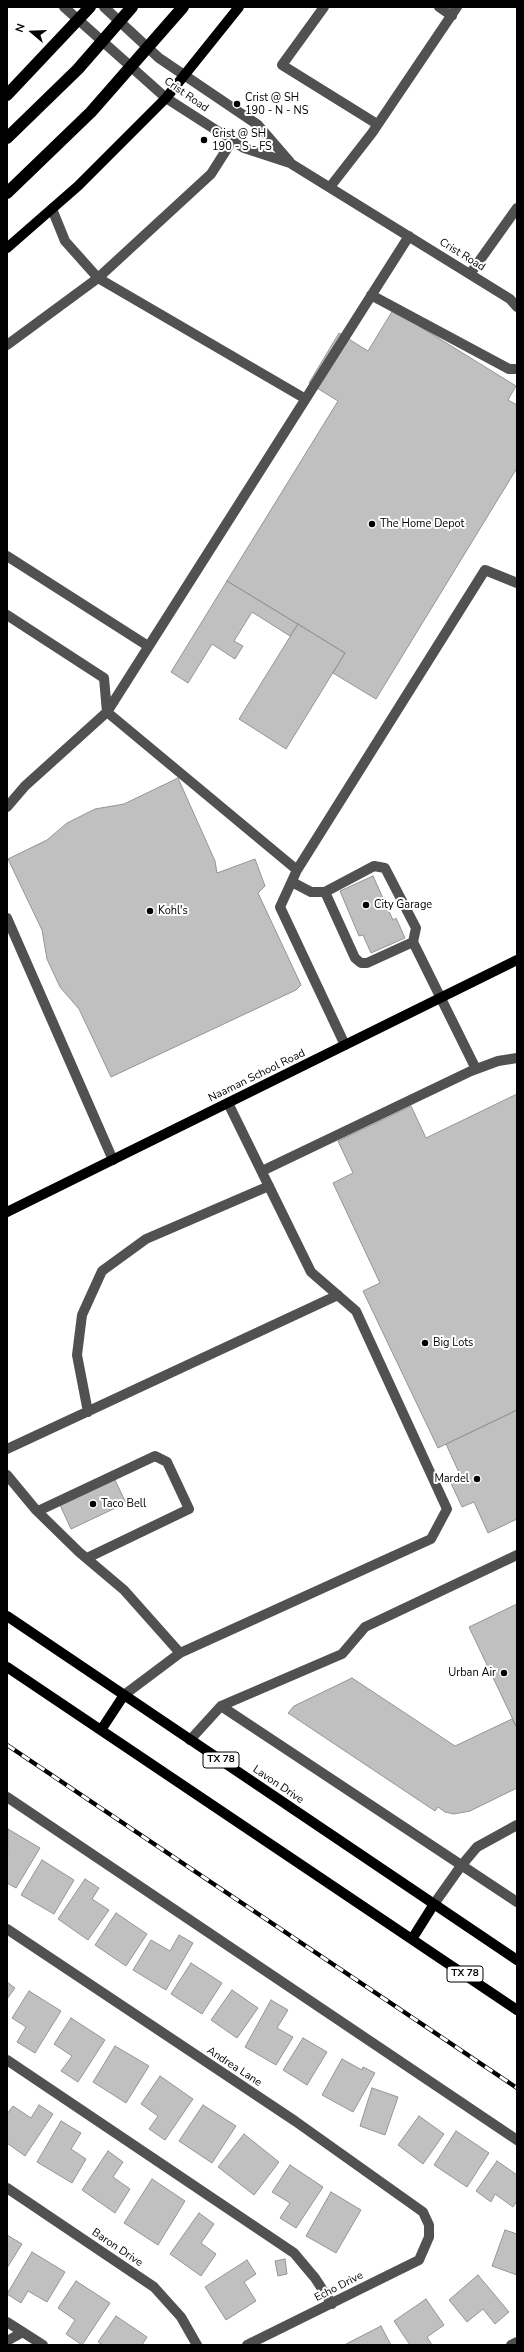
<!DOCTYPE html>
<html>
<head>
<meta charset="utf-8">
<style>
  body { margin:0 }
  #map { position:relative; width:524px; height:2352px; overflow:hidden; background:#fff; font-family:"Nunito Sans",sans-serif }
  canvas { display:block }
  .frame { position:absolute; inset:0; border:8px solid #000; pointer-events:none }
  .north { position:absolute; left:12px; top:12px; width:40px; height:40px; -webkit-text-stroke:3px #fff; paint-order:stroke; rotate:289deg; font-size:11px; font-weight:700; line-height:16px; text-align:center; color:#000 }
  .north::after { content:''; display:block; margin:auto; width:14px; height:18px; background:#000; clip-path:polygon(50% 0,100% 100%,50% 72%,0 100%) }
</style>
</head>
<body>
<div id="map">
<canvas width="524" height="2352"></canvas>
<div class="frame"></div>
<div class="north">N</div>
</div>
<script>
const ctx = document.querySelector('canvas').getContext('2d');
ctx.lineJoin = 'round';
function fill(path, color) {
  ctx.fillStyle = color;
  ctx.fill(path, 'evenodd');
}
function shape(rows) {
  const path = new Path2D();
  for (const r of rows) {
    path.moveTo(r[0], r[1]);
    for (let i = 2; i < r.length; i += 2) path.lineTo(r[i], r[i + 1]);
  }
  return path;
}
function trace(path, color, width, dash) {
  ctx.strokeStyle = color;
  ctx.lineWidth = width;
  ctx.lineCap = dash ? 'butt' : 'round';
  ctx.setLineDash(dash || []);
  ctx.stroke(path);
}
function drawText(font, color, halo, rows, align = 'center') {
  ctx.font = font + ' "Nunito Sans",sans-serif';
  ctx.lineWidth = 4;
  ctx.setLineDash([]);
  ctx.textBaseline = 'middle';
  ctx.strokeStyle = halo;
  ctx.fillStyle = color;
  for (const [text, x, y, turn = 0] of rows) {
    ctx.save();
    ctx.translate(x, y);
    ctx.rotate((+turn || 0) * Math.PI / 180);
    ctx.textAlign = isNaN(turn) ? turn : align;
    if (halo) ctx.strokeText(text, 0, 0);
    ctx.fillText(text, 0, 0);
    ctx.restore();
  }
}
const building = shape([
  [393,310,516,386,508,400,517,405,517,468,376,699,333,673,345,653,227,581,338,401,309,383,339,333,368,351,393,310],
  [227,581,298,624,290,636,252,612,234,641,243,646,235,659,212,644,188,683,171,672,227,581],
  [298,624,345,653,286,749,239,719,298,624],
  [178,778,215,861,217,873,255,859,265,886,258,893,301,985,296,990,111,1077,79,1009,60,987,47,959,42,930,8,859,47,840,67,823,95,809,124,804,178,778],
  [373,876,393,920,396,918,405,938,371,953,363,935,359,936,340,891,373,876],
  [517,1094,517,1410,438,1448,363,1291,380,1283,333,1183,353,1173,338,1141,411,1106,426,1138,517,1094],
  [517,1410,517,1519,488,1533,474,1502,462,1507,450,1481,461,1477,446,1444,517,1410],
  [114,1478,126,1503,71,1529,60,1505,114,1478],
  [517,1604,517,1728,469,1627,517,1604],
  [352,1678,455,1746,512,1719,517,1728,517,1788,470,1811,454,1814,445,1812,438,1807,435,1811,288,1713,294,1706,352,1678],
  [8,1829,40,1848,16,1888,7,1883,8,1829],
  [42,1860,74,1880,54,1914,21,1895,42,1860],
  [85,1879,99,1888,92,1899,109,1910,88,1940,58,1919,85,1879],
  [116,1913,147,1934,126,1966,95,1945,116,1913],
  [179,1935,193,1943,166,1990,133,1970,151,1940,170,1951,179,1935],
  [191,1963,222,1983,202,2014,171,1994,191,1963],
  [7,1982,15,1988,7,1999,7,1982],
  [232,1990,258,2008,237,2038,211,2020,232,1990],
  [29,1991,61,2011,35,2053,17,2042,26,2027,12,2018,29,1991],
  [271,2000,288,2010,277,2028,293,2037,276,2065,245,2047,271,2000],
  [71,2018,105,2040,78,2082,61,2071,72,2056,54,2044,71,2018],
  [303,2038,327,2052,307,2085,283,2070,303,2038],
  [115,2046,149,2066,126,2103,93,2082,115,2046],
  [342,2059,362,2070,363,2067,375,2073,353,2112,322,2095,342,2059],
  [160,2076,193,2099,165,2140,149,2129,158,2116,141,2104,160,2076],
  [372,2088,398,2097,385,2135,360,2126,372,2088],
  [39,2105,53,2114,25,2156,7,2143,7,2114,13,2106,31,2118,39,2105],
  [203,2105,236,2126,212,2163,179,2141,203,2105],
  [419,2116,444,2134,423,2164,398,2145,419,2116],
  [61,2121,81,2133,71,2149,86,2159,72,2183,37,2162,61,2121],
  [456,2131,489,2153,467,2187,434,2165,456,2131],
  [244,2134,279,2162,254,2195,218,2167,244,2134],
  [108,2151,123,2162,113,2177,130,2189,115,2213,82,2190,108,2151],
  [497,2161,517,2175,517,2201,513,2207,495,2194,491,2202,476,2191,497,2161],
  [290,2165,323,2187,296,2228,280,2218,290,2203,272,2192,290,2165],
  [152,2179,185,2201,158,2245,124,2223,152,2179],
  [331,2192,361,2210,336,2253,306,2236,331,2192],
  [199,2213,214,2224,201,2243,216,2254,201,2276,170,2254,199,2213],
  [505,2230,517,2234,517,2275,492,2266,505,2230],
  [7,2235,22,2244,7,2268,7,2235],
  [32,2252,65,2272,47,2302,28,2291,21,2303,7,2294,32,2252],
  [285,2259,287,2274,278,2276,275,2261,285,2259],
  [247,2260,256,2274,244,2282,256,2301,226,2320,205,2287,247,2260],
  [478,2275,509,2312,495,2324,483,2309,467,2322,449,2300,478,2275],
  [76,2281,110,2303,82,2345,66,2334,75,2320,58,2308,76,2281],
  [426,2299,444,2325,427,2337,432,2345,410,2345,394,2321,426,2299],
  [116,2316,147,2337,142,2345,103,2345,98,2342,116,2316],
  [381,2326,391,2345,347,2345,346,2344,381,2326]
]);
fill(building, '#c0c0c0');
trace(building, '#959595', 1);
trace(shape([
  [64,7,166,98,244,148,290,163,510,299,517,307],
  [104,7,159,58,258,125,290,162],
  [324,7,282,65,377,124],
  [439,7,452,16],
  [330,187,372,133,457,7],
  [52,209,65,241,98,278,304,398],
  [470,274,517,208],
  [371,295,509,369,517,369],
  [7,345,98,278,211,174,232,141],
  [7,556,148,646],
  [7,615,104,678,107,712],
  [107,712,409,236],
  [7,807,25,786,107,712,297,870,280,907,345,1045],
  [297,870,485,570,517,583],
  [292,882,311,892,325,892,355,958,361,963,367,963,413,942,476,1069],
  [325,892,374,866,385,868,416,928,413,942],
  [7,918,113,1160],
  [262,1171,471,1071,498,1061,517,1058],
  [88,1412,77,1355,82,1315,102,1271,146,1239,269,1186],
  [7,1449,338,1295],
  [7,1475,36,1510,79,1552,124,1590,180,1653,124,1695],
  [38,1511,155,1456,167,1462,189,1509,87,1558],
  [180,1653,431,1539,447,1509,356,1311,311,1272,228,1103],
  [221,1706,517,1902],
  [190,1740,221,1706,342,1654,365,1627,517,1555],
  [7,1797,517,2140],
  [434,1904,461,1866,477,1847,517,1825],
  [7,1929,295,2121,423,2212,429,2225,429,2237,419,2260,247,2345],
  [7,2060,294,2253,315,2278,332,2304],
  [7,2188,154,2287,181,2317,197,2345],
  [7,2322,43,2345],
  [7,2341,23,2332],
  [511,2345,517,2342]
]), '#515151', 10);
trace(shape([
  [7,248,78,186,166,98,239,7],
  [7,1212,517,960],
  [7,1616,517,1960],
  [7,1667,517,2010],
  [101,1730,124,1695],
  [412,1939,434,1904]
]), '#000', 10);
trace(shape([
  [7,95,90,7],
  [7,138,78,69,132,7],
  [7,193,91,112,183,7]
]), '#000', 12);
const rail = shape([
  [7,1745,517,2088]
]);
trace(rail, '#000', 4.5);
trace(rail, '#fff', 3, [9]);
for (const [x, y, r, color] of [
  [237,104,4,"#000"],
  [204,140,4,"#000"],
  [372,524,4,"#000"],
  [366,905,4,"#000"],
  [150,911,4,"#000"],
  [425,1343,4,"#000"],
  [477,1479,4,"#000"],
  [93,1504,4,"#000"],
  [504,1673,4,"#000"]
]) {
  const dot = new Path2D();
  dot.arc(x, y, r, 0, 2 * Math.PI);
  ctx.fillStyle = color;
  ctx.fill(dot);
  trace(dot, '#fff', 1.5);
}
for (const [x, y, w] of [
  [221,1760,36],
  [465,1974,36]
]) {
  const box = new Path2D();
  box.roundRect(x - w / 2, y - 8, w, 16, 3);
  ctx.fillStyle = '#fff';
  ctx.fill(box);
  trace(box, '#000', 1);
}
drawText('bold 10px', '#000', null, [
  ["TX 78",221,1760],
  ["TX 78",465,1974]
]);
drawText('11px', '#000', '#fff', [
  ["Crist Road",186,95,35],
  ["Crist Road",462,255,32],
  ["Naaman School Road",257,1076,-26],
  ["Lavon Drive",278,1785,34],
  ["Andrea Lane",234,2067,33],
  ["Baron Drive",117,2248,34],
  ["Echo Drive",339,2287,-27]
]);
drawText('11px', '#000', '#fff', [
  ["Crist @ SH",245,98],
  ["190 - N - NS",245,111],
  ["Crist @ SH",212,134],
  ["190 - S - FS",212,147],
  ["The Home Depot",380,524],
  ["City Garage",374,905],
  ["Kohl's",158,911],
  ["Big Lots",433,1343],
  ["Mardel",469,1479,"right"],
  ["Taco Bell",101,1504],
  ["Urban Air",496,1673,"right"]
], 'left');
</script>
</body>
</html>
